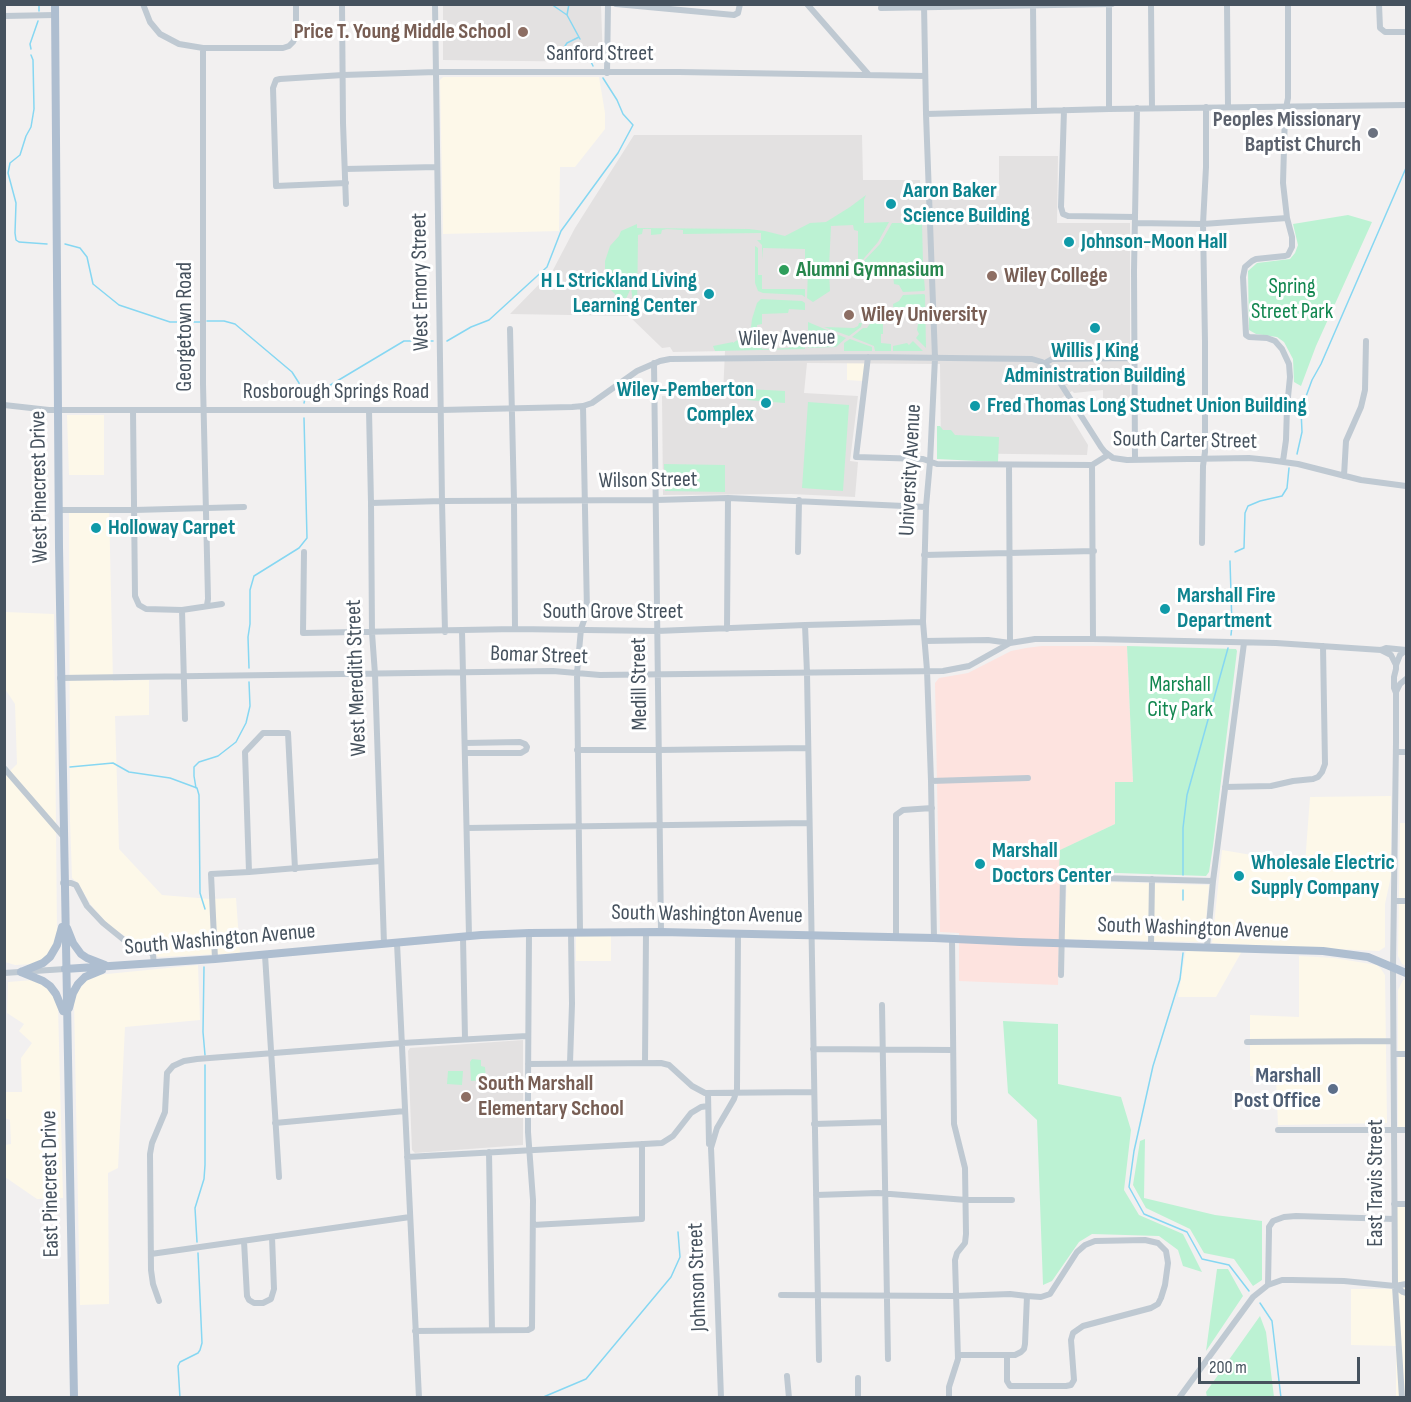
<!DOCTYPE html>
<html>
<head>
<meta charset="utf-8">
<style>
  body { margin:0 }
  #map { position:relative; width:1411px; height:1402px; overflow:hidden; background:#f2f0f0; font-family:"Sofia Sans Condensed",sans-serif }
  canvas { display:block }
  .frame { position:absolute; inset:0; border:6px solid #46525e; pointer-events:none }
  .scale { position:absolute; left:1198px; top:1357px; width:162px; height:27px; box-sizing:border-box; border:3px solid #46525e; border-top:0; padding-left:8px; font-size:18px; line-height:21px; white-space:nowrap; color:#46525e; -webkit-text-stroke:4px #fff; paint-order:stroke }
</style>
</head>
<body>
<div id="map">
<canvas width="1411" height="1402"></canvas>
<div class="frame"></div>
<div class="scale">200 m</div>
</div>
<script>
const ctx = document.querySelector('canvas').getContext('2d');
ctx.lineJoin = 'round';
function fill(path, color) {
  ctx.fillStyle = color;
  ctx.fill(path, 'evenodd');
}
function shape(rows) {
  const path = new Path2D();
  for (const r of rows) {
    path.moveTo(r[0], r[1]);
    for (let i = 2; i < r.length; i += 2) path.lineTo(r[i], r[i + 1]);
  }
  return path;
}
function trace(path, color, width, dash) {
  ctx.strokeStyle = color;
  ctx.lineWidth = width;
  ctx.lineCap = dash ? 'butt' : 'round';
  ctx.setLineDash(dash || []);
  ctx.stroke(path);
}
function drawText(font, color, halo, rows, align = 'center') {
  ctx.font = font + ' "Sofia Sans Condensed",sans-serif';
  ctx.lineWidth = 6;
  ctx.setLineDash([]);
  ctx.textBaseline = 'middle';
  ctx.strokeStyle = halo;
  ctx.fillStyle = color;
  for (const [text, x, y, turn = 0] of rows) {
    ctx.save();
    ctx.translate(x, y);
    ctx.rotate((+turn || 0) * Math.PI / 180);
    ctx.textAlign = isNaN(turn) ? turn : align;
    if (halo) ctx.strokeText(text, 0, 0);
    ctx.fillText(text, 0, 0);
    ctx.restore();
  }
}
fill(shape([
  [443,77,599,77,605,113,605,129,575,167,560,167,559,231,443,234,440,80],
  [865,362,863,381,847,380,847,363],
  [67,415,104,415,104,475,69,475],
  [69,507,109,507,113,681,149,680,149,715,115,716,119,849,162,895,210,899,236,898,240,953,158,957,151,948,129,939,109,925,91,905,78,883,72,878,70,820],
  [5,612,54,614,57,933,56,943,43,961,33,964,15,965,5,962,4,777,17,764,15,704,5,689],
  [1391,796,1391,876,1385,904,1385,947,1379,951,1212,943,1222,850,1305,864,1310,797],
  [1400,823,1406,823,1406,966,1402,964,1398,956],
  [1067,881,1209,885,1204,942,1064,939],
  [576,936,611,936,611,961,576,961],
  [1186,949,1242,951,1216,997,1178,997],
  [1299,956,1334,958,1377,965,1381,969,1385,975,1387,1123,1278,1125,1276,1077,1250,1076,1250,1015,1299,1017],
  [198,965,200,1020,125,1027,118,1168,108,1173,109,1304,80,1305,74,1001,77,992,88,979,97,975],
  [33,980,48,986,58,1006,63,1198,37,1199,5,1177,5,1145,11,1144,10,1120,5,1118,5,1092,22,1092,21,1058,32,1043,19,1031,24,1024,7,1013,8,982],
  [1403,980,1406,980,1406,1127,1398,1127,1398,990],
  [1395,1203,1406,1203,1406,1397,1396,1397,1396,1346,1351,1345,1351,1289,1394,1289]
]), '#fdf8e9');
fill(shape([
  [443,5,601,5,603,62,443,60],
  [634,135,862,135,863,180,920,180,921,199,999,196,999,156,1058,156,1057,223,1130,223,1130,404,1103,404,1103,390,1074,393,1072,391,1060,399,1088,445,1087,455,941,453,940,364,807,363,804,393,858,396,850,461,858,462,855,497,791,494,663,495,662,396,723,394,725,351,673,352,670,347,662,348,629,316,510,314,553,270,575,228],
  [523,1040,523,1145,415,1153,412,1150,408,1051,410,1048]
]), '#e3e1e1');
fill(shape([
  [1042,646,1127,646,1133,782,1115,782,1115,824,1061,850,1058,985,959,981,959,933,940,932,935,683,939,678,968,673,1011,651,1026,648]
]), '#fde3df');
fill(shape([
  [866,195,864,200,864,223,889,222,878,242,859,264,858,262,858,231,854,230,853,225,831,226,829,267,805,267,805,249,763,248,762,260,762,245,757,240,761,240,761,233,683,234,683,230,667,229,662,230,661,234,651,235,651,229,643,229,642,234,638,235,637,315,634,308,631,288,624,303,618,303,615,294,608,287,605,274,605,261,610,246,619,236,621,231,637,224,637,228,749,229,765,231,785,236,810,223,826,222,850,207],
  [1348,215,1372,222,1316,346,1301,386,1294,382,1293,359,1284,342,1277,337,1256,334,1249,330,1248,271,1257,263,1290,259,1295,253,1298,245,1293,224],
  [892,223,922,223,923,263,861,264,880,244],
  [755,246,758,248,758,275,762,275,762,289,805,289,805,297,802,295,763,293,758,291,755,283],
  [808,270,829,271,830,291,813,302,807,298],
  [893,275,920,275,924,278,925,290,924,291,903,292,899,285,894,284],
  [924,294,925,295,926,348,916,338,919,334,917,330,918,324,917,305,907,305,907,307,896,308,895,313,894,313,893,304,899,301,903,295],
  [761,299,802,301,805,303,805,310,789,309,788,313,762,314,762,324,757,325,757,338,762,339,762,349,789,348,790,341,792,341,792,337,805,336,805,349,715,351,713,346,733,342,733,343,747,333,751,327,752,319,757,303],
  [886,321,883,322,883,334,881,334,881,343,891,344,891,351,875,351,874,346,852,337,863,328,867,328,871,322],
  [808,322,846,338,836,347,808,348],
  [859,323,862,323,861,327,849,336,824,327,854,328,858,326],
  [850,339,872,347,872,351,844,351,844,343],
  [913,341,923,351,893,351,893,346,907,343,909,345],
  [748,389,785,391,785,403,747,400],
  [808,402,849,405,843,491,802,488],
  [937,426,940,426,943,430,951,430,955,435,999,437,998,462,937,459],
  [664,464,725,465,725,492,665,491],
  [1127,646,1236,649,1237,651,1213,846,1209,872,1206,876,1059,871,1060,850,1115,824,1115,782,1133,782],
  [1003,1021,1058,1024,1058,1084,1121,1097,1131,1130,1124,1190,1139,1215,1183,1234,1202,1272,1183,1266,1178,1250,1159,1236,1092,1234,1079,1242,1052,1281,1043,1285,1037,1120,1008,1093],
  [472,1059,481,1060,481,1066,485,1067,486,1080,471,1081,470,1062],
  [448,1071,463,1071,462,1085,447,1084],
  [1145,1139,1144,1198,1215,1215,1262,1221,1262,1280,1253,1286,1234,1259,1204,1253,1190,1229,1146,1208,1133,1185,1140,1141],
  [1217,1269,1228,1269,1243,1296,1206,1351],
  [1260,1316,1266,1332,1274,1397,1207,1397,1206,1392]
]), '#bcf2d3');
trace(shape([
  [551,4,567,15,580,39],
  [39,11,39,4],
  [567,15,569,4],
  [565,46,567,43,579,37],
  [31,49,30,44,38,21],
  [586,51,593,66],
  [31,55,33,60,34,109,31,127,26,136,20,155,10,163,8,173,16,203,15,233,16,240,19,242,47,244],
  [65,244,80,248,87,257,93,284,119,305,170,322,200,322],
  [207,321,224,321,235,324,292,372,299,383,301,398,304,399],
  [447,341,471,327,489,320,547,267,561,231,618,153,633,125,623,114,617,100,603,78],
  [304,403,305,399,312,396,404,341,433,341],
  [1297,454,1302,432,1301,410,1312,380,1321,364,1406,168],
  [1235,552,1244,548,1245,513,1248,506,1260,501,1282,496,1287,488,1289,468],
  [1230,561,1232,626,1231,635],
  [249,668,248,637,250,624,250,590,254,576,299,548,307,538,304,418],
  [70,767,113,763,129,772,170,778,197,788,199,795,200,893,205,909],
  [196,788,194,776,194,767,199,762,218,756,236,742,246,723,250,706,249,682],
  [1183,875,1183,828,1187,795,1228,648],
  [1183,890,1183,900],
  [1183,953,1180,979,1153,1066,1134,1151,1129,1187,1144,1214,1187,1232,1202,1259,1229,1265,1249,1291],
  [204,967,203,1032,205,1055],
  [197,1242,195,1208,204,1179,205,1165,205,1065],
  [1260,1303,1272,1321,1281,1398],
  [180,1398,178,1366,180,1362,198,1353,200,1350,202,1343,198,1253],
  [541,1398,586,1379,671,1277,680,1257,678,1232]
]), '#86d7f2', 1.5);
trace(shape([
  [143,4,150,22,160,34,179,44,203,48,283,48,289,46,293,42,296,36,296,4],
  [342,4,343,123,346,204],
  [435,4,442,501,445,632],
  [616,4,734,15,738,13,740,4],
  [807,4,869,75],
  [924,4,926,114,935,358,930,462,926,507,923,622,927,670,931,781,934,938],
  [1033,4,1034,111],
  [1151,4,1152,108],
  [1227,4,1228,107],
  [1379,4,1380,28,1385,32,1406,32],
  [1109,5,1109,109],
  [881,8,1112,4],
  [4,16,55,15],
  [203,48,203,384,208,599,207,605],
  [607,73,608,4],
  [1064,110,1061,207,1063,214,1068,216,1135,217],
  [926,114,1109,109,1406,105],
  [345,169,437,167],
  [346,183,276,186,273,88,276,80,280,79,343,75,436,72,679,72,925,76],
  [1135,223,1203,224,1287,218],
  [510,329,514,501,515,629],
  [868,357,856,457,923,459,937,464,1092,465,1108,455],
  [654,363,661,932],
  [1045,363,1052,359,1134,358],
  [4,405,49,410,441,410,572,407,583,406,592,403,637,371,660,361,670,359,868,357,1032,359,1042,362,1052,370,1101,447,1105,452,1113,458,1127,460,1249,458,1269,460,1298,464,1361,480,1406,486],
  [133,410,135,596,139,605,146,609,182,610,222,604],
  [369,410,371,503,372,633,375,674,384,944],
  [1135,460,1134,271,1137,108],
  [1283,461,1286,440,1287,407,1290,377,1289,364,1282,349,1275,341,1267,338,1249,337,1246,335,1243,277,1245,267,1252,261,1256,259,1285,256,1288,255,1292,247,1292,237,1287,218,1283,183,1285,113,1288,98,1288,4],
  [1009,465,1010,643],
  [1092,465,1093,639],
  [1344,476,1346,441,1361,407,1365,390,1366,341],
  [371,503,442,501,656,500,728,498,926,507],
  [58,510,134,510,244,507],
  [1202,543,1203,466,1205,452,1205,342,1203,224,1206,167,1206,107],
  [304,552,303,633,515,629,657,631,805,625,923,622],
  [798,552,799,500],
  [924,555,1094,551],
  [182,610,185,719],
  [805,625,807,673,819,1360],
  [727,629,728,498],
  [462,631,469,936],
  [925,641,988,640,1010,643,1035,639,1093,639,1276,643,1381,650,1386,648,1406,650],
  [1381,650,1391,655,1396,665],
  [60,678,553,671,600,675,943,671,969,666,1010,643],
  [1396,692,1400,684,1406,679],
  [465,743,520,742,525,744,527,747,526,750,521,753,465,753],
  [577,750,659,750,808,748],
  [1396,752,1406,752],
  [4,768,63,836],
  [931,781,1028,778],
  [1225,787,1271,786,1293,781,1313,779,1318,777,1322,772,1325,764,1323,646],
  [467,828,809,823],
  [249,872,245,752,263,733,288,733,295,869],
  [63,883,71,883,76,885,87,906,103,923,124,940,150,951,153,955,154,964],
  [1394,901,1406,901],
  [580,932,577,673,581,629,587,612,583,406],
  [463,937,465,1039],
  [896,937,896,815,903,810,932,808],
  [397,943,419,1398],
  [1151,945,1152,879],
  [1207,947,1213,881,1244,643],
  [265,955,279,1177],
  [215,959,211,874,249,872,381,861],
  [4,973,65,969],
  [1061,975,1063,877,1213,881],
  [882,1005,888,1359],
  [1247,1042,1393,1041],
  [813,1049,953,1050],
  [1394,1054,1406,1054],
  [570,1063,572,1004,571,932],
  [645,1063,646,932],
  [528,1064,661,1063,669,1065,692,1086,705,1093,813,1092],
  [708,1093,709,1144],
  [275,1123,405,1111],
  [814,1124,884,1122],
  [1278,1130,1406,1130],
  [489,1152,492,1330],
  [407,1157,662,1143,673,1136,691,1113,701,1107,708,1106],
  [816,1195,878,1193,966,1200,1012,1200],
  [1394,1204,1406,1204],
  [533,1225,642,1219,642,1144],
  [244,1241,247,1296,249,1300,254,1303,263,1303,271,1299,274,1289,272,1237],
  [151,1254,410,1217],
  [1268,1285,1269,1232,1269,1227,1273,1221,1284,1217,1296,1216,1394,1219],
  [1395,1286,1403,1292,1406,1293],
  [781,1295,956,1296,1010,1294,1027,1296],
  [159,1301,153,1284,151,1270,150,1154,152,1143,165,1112,167,1073,173,1066,184,1061,197,1059,402,1043,527,1036],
  [415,1331,528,1330,532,1328,533,1200,528,1132,528,1086,529,933],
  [958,1355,1015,1355,1021,1352,1024,1349,1025,1344,1027,1296,1041,1297,1050,1294,1077,1252,1085,1245,1095,1241,1145,1240,1158,1243,1166,1251,1168,1263,1165,1285,1161,1298,1158,1304,1151,1308,1083,1326,1073,1333,1071,1340,1074,1380,1071,1385,1066,1386,1010,1386,1007,1381,1007,1355],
  [787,1376,789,1398],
  [858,1378,858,1398],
  [721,1398,717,1285,711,1148,717,1128,734,1099,737,1089,738,933],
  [949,1398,949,1387,958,1359,955,1260,957,1253,965,1243,966,1234,965,1168,954,1124,952,938],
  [1179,1398,1253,1297,1268,1285,1282,1280,1292,1280,1344,1281,1395,1286,1406,1284],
  [1402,1398,1395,1286,1393,968,1396,742,1396,693,1394,688,1394,677,1396,669,1396,665,1400,655,1406,650]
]), '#bfc9d2', 6);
trace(shape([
  [55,4,59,547,74,1398],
  [67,928,73,943,81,954,87,958,105,965],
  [65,969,215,959,481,935,529,933,661,932,934,938,1020,942,1323,951,1368,957,1406,973],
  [21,972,43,963,50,957,57,945,62,927],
  [21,972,43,981,50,986,56,994,63,1011],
  [69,1008,73,993,78,984,85,977,102,970]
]), '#aebed0', 8);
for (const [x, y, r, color] of [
  [523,32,6,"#8d6e63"],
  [1373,133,6,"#6b7280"],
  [891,204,6,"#0f9aa8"],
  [1069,242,6,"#0f9aa8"],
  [784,270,6,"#2e9e5b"],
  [992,276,6,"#8d6e63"],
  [709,294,6,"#0f9aa8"],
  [849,315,6,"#8d6e63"],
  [1095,328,6,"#0f9aa8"],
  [766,403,6,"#0f9aa8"],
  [975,406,6,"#0f9aa8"],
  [96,528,6,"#0f9aa8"],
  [1165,609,6,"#0f9aa8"],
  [980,864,6,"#0f9aa8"],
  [1239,876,6,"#0f9aa8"],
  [1333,1089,6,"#5c6f8a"],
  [466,1097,6,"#8d6e63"]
]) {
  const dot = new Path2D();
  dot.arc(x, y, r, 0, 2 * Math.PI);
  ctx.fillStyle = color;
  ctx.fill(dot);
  trace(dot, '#fff', 2);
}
drawText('bold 22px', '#785e54', '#fff', [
  ["Price T. Young Middle School",511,32,"right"],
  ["Wiley College",1004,276],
  ["Wiley University",861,315],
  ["South Marshall",478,1084],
  ["Elementary School",478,1109]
], 'left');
drawText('22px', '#46525e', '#fff', [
  ["Sanford Street",600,54],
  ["West Emory Street",421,282,-91],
  ["Georgetown Road",185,327,-90],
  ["Wiley Avenue",787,339,-1],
  ["Rosborough Springs Road",336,392],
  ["South Carter Street",1185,441,1],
  ["University Avenue",911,470,-87],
  ["Wilson Street",648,481,-1],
  ["West Pinecrest Drive",40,487,-91],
  ["South Grove Street",613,612],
  ["Bomar Street",539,656,2],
  ["West Meredith Street",357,678,-92],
  ["Medill Street",640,684,-91],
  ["South Washington Avenue",707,915,1],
  ["South Washington Avenue",1193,929,2],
  ["South Washington Avenue",220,940,-5],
  ["East Travis Street",1376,1183,-90],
  ["East Pinecrest Drive",51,1184,-91],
  ["Johnson Street",698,1277,-92]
]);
drawText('bold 22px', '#5b616d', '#fff', [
  ["Peoples Missionary",1361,120],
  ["Baptist Church",1361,145]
], 'right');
drawText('bold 22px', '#0d838f', '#fff', [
  ["Aaron Baker",903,191],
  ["Science Building",903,216],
  ["Johnson-Moon Hall",1081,242],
  ["H L Strickland Living",697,281,"right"],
  ["Learning Center",697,306,"right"],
  ["Willis J King",1095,351,"center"],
  ["Administration Building",1095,376,"center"],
  ["Wiley-Pemberton",754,390,"right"],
  ["Complex",754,415,"right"],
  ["Fred Thomas Long Studnet Union Building",987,406],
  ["Holloway Carpet",108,528],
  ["Marshall Fire",1177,596],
  ["Department",1177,621],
  ["Marshall",992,851],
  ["Doctors Center",992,876],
  ["Wholesale Electric",1251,863],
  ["Supply Company",1251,888]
], 'left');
drawText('bold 22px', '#27864d', '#fff', [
  ["Alumni Gymnasium",796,270]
], 'left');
drawText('22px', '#11864f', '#fff', [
  ["Spring",1292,287],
  ["Street Park",1292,312],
  ["Marshall",1180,685],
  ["City Park",1180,710]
]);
drawText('bold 22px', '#4e5e75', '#fff', [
  ["Marshall",1321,1076],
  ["Post Office",1321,1101]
], 'right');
</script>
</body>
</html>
